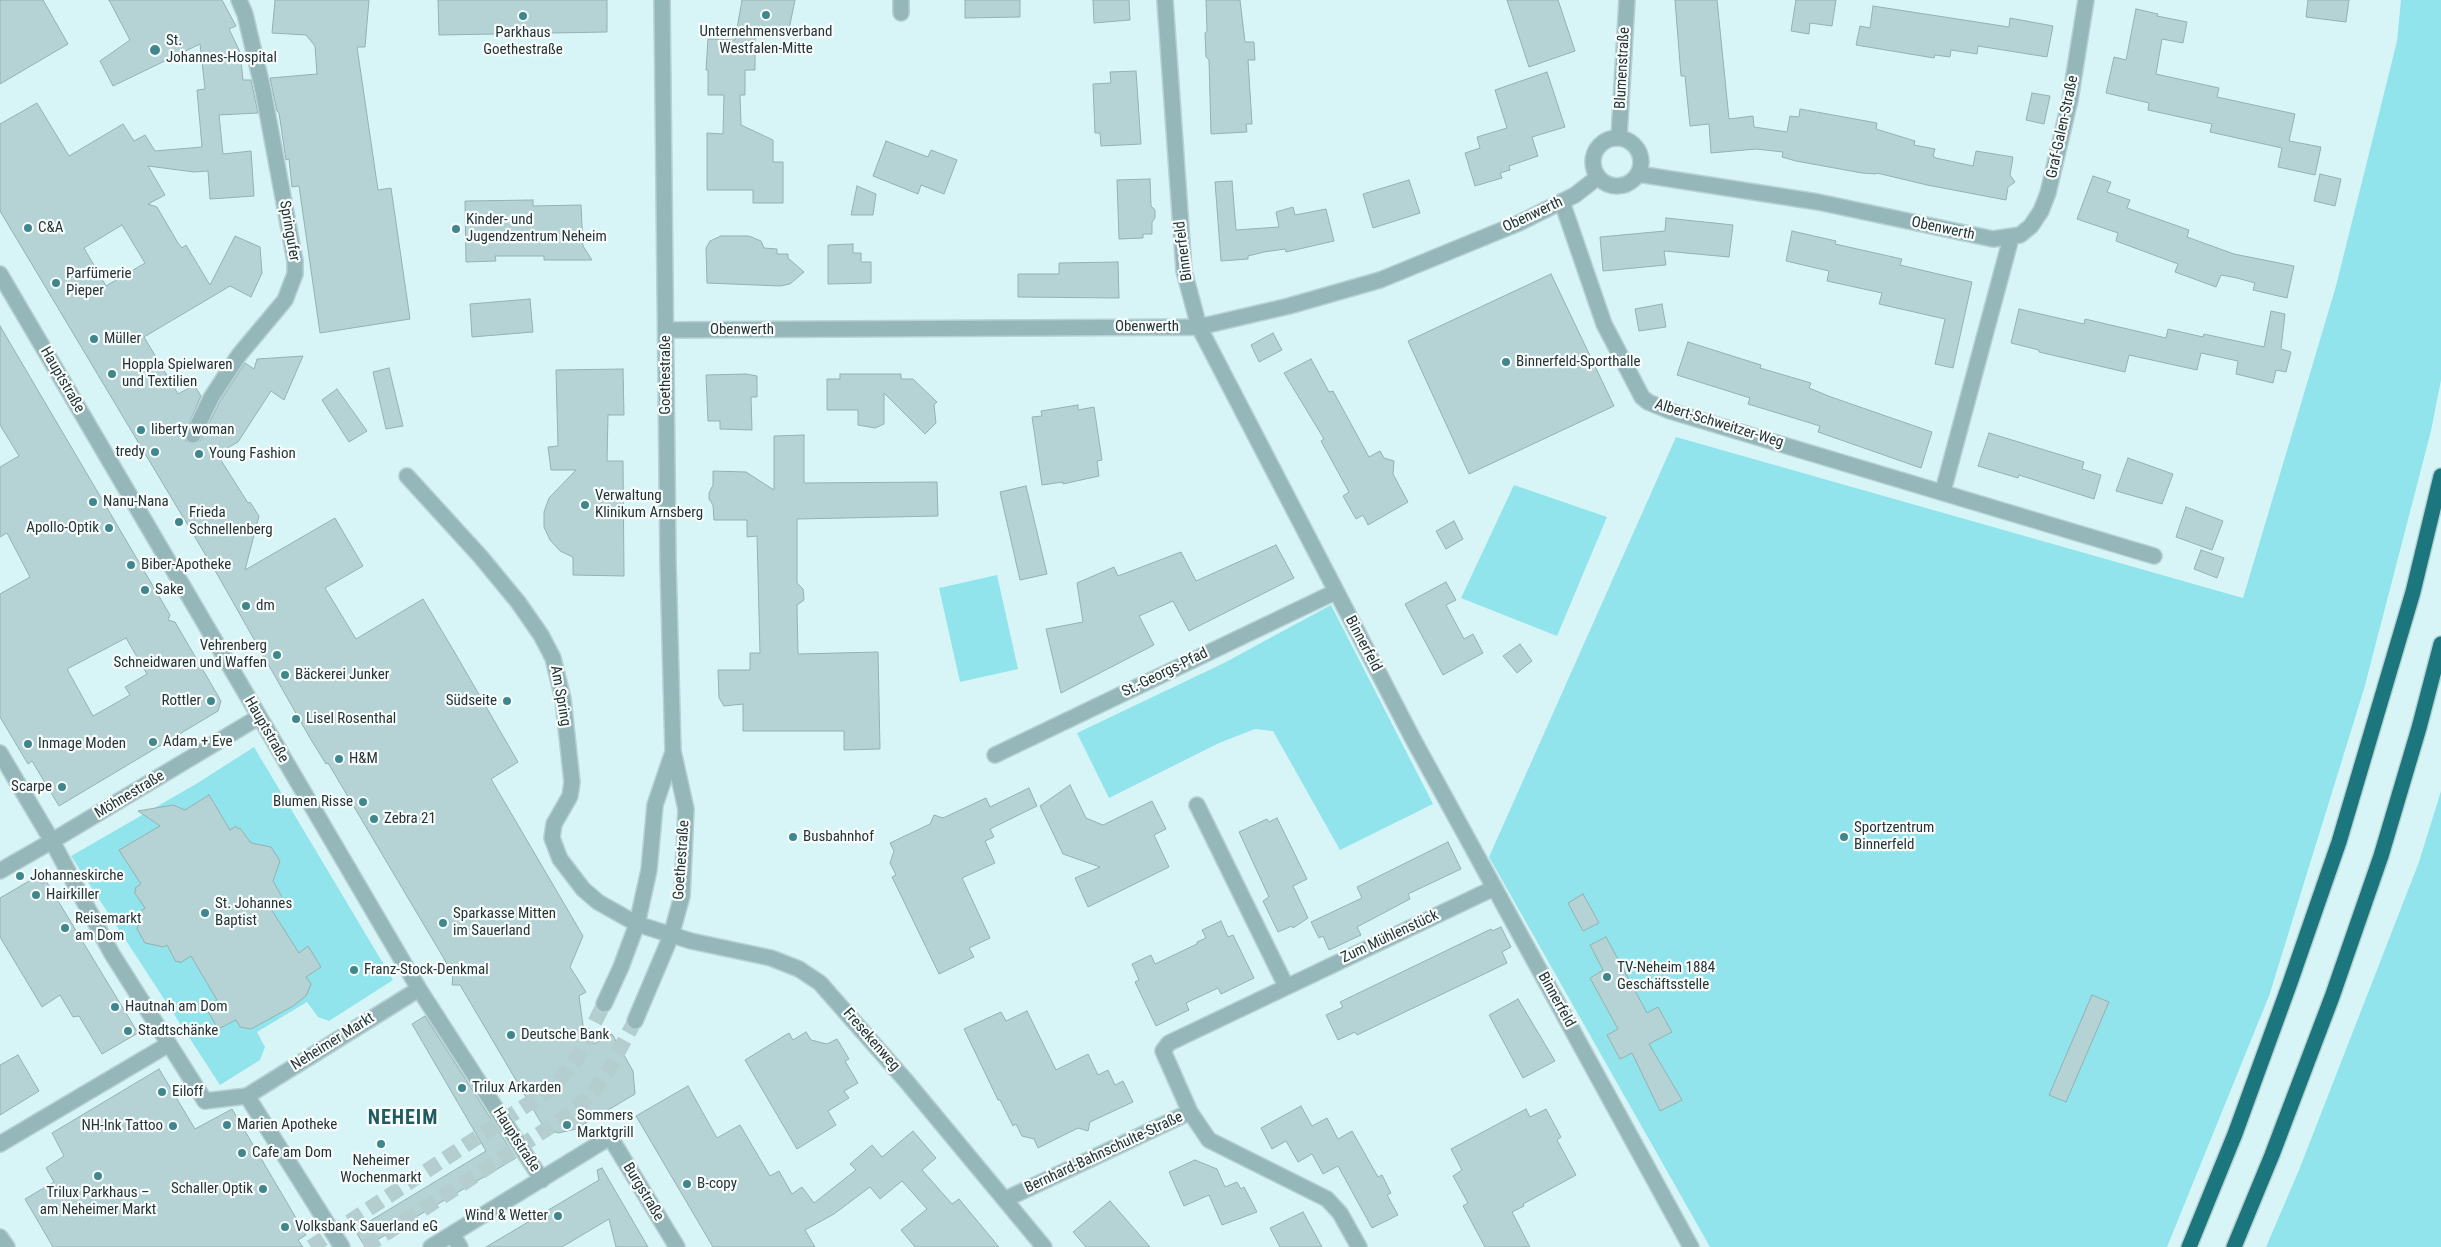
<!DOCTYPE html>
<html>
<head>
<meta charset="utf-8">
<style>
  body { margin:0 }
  canvas { display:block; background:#d7f5f7 }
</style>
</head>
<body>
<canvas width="2441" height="1247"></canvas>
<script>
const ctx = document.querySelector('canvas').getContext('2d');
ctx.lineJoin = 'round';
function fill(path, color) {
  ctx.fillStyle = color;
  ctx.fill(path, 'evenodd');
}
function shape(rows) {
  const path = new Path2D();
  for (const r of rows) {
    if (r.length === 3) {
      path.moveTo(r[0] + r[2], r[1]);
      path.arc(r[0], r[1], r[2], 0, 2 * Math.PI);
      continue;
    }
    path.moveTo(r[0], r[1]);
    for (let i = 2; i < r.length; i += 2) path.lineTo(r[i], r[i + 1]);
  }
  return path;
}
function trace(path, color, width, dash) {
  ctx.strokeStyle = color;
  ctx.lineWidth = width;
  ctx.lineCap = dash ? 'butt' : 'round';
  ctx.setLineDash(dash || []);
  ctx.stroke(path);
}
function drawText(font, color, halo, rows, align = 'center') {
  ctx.font = font + ' "Roboto Condensed",sans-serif';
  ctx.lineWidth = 4.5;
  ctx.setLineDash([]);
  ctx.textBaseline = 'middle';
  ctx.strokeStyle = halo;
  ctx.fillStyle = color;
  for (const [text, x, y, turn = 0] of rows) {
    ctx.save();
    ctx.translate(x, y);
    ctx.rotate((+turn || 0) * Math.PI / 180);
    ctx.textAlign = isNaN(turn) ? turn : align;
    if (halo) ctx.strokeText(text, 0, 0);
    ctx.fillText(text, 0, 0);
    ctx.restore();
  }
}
fill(shape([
  [2401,0,2441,0,2441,380,2431,431,2364,689,2269,996,2167,1247,1710,1247,1489,857,1676,437,2243,598,2336,286,2397,41],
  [1514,485,1607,517,1557,636,1461,598],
  [997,575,1018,669,960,682,939,588],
  [1331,605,1433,804,1340,850,1273,731,1255,729,1219,743,1109,798,1077,733,1224,663],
  [254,747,393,980,329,1021,318,1017,307,1002,257,1032,265,1047,260,1060,220,1085,71,856,196,784],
  [2441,791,2441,1247,2266,1247,2299,1170,2419,862]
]), '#91e4eb');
const building = shape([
  [0,0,43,0,68,44,0,84,0,0],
  [109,0,222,0,236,26,229,29,240,52,243,80,251,80,258,113,219,115,223,154,251,151,254,196,210,199,208,171,194,172,148,166,165,195,148,204,157,207,178,243,182,248,186,245,210,285,235,236,260,247,262,273,251,297,230,286,144,337,178,394,194,385,201,396,184,435,186,441,193,444,201,440,219,403,245,363,254,369,257,359,303,356,284,400,271,391,238,442,217,454,248,503,250,502,259,516,245,570,335,518,363,566,325,588,356,639,423,599,455,653,518,762,491,779,583,936,570,967,586,992,579,996,583,1025,594,1044,612,1034,633,1071,635,1094,576,1129,558,1133,543,1126,460,985,452,985,453,975,443,957,328,763,326,764,310,738,217,574,0,211,0,124,37,103,69,156,123,124,134,141,145,135,155,151,202,147,197,90,205,89,200,44,113,86,100,61,130,40,109,0],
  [122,225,145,263,106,286,84,248,122,225],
  [275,0,369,0,365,47,357,47,378,190,391,188,410,319,320,333,299,186,292,187,289,159,286,160,279,113,277,111,270,78,317,74,315,46,306,35,272,33,275,0],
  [438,0,607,0,607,32,439,35,438,0],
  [742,0,795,0,788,34,755,28,755,70,745,70,745,95,740,95,741,125,773,140,773,162,783,162,783,203,753,203,753,190,707,190,707,133,723,134,724,95,708,95,708,70,706,70,708,39,735,40,742,0],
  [965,0,1020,0,1020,17,965,18,965,0],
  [1093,0,1129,0,1130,20,1094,23,1093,0],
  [1206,0,1240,0,1245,42,1254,42,1255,60,1248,60,1252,124,1246,124,1247,132,1211,134,1209,60,1206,57,1205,33,1207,31,1206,0],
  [1507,0,1558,0,1575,51,1529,67,1507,0],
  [1675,0,1717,0,1729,119,1753,116,1754,127,1787,132,1790,116,1799,117,1800,109,1877,123,1876,129,1915,141,1914,145,1935,149,1933,156,1936,158,1973,166,1976,151,2013,157,2010,175,2015,182,2008,187,2006,200,1927,185,1877,173,1876,174,1862,173,1796,161,1782,157,1783,152,1756,149,1711,153,1709,124,1690,126,1685,76,1681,76,1675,0],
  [1796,0,1836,0,1832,26,1810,23,1809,34,1791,31,1796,0],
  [2308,0,2349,0,2346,22,2306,17,2308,0],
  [1873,6,2009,27,2010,18,2053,26,2047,57,1978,46,1977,54,1951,50,1950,57,1935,55,1934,58,1856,45,1860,26,1870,28,1873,6],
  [2136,9,2158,14,2157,16,2187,22,2183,43,2162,39,2156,74,2219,88,2217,97,2295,114,2289,141,2321,147,2315,175,2278,167,2282,148,2210,132,2212,124,2148,110,2149,103,2106,93,2114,57,2126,60,2136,9],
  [1136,71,1141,144,1101,146,1100,133,1095,133,1093,84,1111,83,1110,72,1136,71],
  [1547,72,1565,127,1532,137,1538,156,1509,166,1510,170,1500,173,1502,178,1475,186,1465,153,1480,148,1477,137,1507,128,1495,90,1547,72],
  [2032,93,2050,96,2044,124,2026,120,2032,93],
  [886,141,928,157,931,150,957,160,944,194,921,185,918,194,873,176,886,141],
  [2320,174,2341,179,2335,206,2314,201,2320,174],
  [2093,176,2111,182,2107,192,2130,200,2127,208,2189,230,2187,237,2234,254,2294,266,2287,298,2253,290,2255,283,2237,278,2221,275,2216,287,2175,272,2178,264,2116,241,2118,233,2077,219,2093,176],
  [1150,179,1151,206,1155,210,1155,218,1152,222,1152,234,1143,234,1143,238,1119,239,1117,180,1150,179],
  [1409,180,1420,213,1373,228,1363,194,1409,180],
  [1232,181,1236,230,1279,227,1276,212,1293,207,1295,215,1326,209,1334,241,1286,252,1285,249,1264,252,1248,256,1248,259,1221,261,1215,182,1232,181],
  [857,186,876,194,873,215,851,215,857,186],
  [533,200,533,206,581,205,583,246,592,260,544,260,544,256,495,256,496,261,466,262,465,201,533,200],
  [1666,218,1733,225,1729,257,1664,251,1666,265,1603,271,1600,237,1665,231,1666,218],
  [1792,231,1836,241,1835,244,1902,259,1900,265,1972,282,1953,368,1935,364,1945,319,1879,304,1882,293,1827,281,1829,271,1786,261,1792,231],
  [721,236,749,236,761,241,764,248,777,249,777,254,788,254,788,258,804,272,790,284,780,286,707,283,706,248,710,241,721,236],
  [853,244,853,253,861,253,861,262,871,262,871,283,828,284,828,245,853,244],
  [1118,262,1119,298,1018,297,1018,274,1059,274,1059,263,1118,262],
  [1551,274,1614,406,1469,474,1408,341,1551,274],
  [530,299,533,332,472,337,470,304,530,299],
  [1662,304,1666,327,1639,331,1635,309,1662,304],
  [2019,309,2084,324,2085,319,2166,338,2168,329,2203,337,2204,334,2264,347,2271,311,2285,314,2281,349,2291,352,2286,372,2276,370,2273,383,2236,374,2238,361,2201,353,2197,370,2129,355,2125,372,2039,352,2039,350,2011,343,2019,309],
  [0,326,170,615,168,620,175,622,221,701,218,711,59,806,32,761,28,764,0,717,0,594,30,577,7,533,0,537,0,467,19,456,0,425,0,326],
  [126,638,147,674,125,687,130,695,93,716,67,669,126,638],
  [1273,333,1282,350,1259,362,1251,345,1273,333],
  [1688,342,1761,365,1760,368,1811,383,1809,388,1831,397,1932,432,1921,468,1818,432,1820,426,1748,404,1750,398,1677,375,1688,342],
  [1311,359,1329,392,1333,391,1369,457,1380,451,1384,458,1394,461,1393,474,1408,502,1368,525,1363,515,1356,519,1343,496,1349,492,1321,441,1324,439,1284,373,1311,359],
  [389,368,403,426,386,429,373,372,389,368],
  [623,369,624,415,608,415,607,461,623,461,624,576,573,575,573,557,560,551,550,540,544,527,544,512,549,498,576,470,551,470,548,447,558,446,556,370,623,369],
  [746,374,757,376,757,397,751,397,752,430,720,429,720,421,708,421,706,375,746,374],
  [840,374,901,374,901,379,913,379,937,402,934,405,936,423,925,434,884,393,884,424,875,428,858,425,858,410,827,410,827,379,840,379,840,374],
  [337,389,367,431,349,442,322,400,337,389],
  [1078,405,1078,410,1094,407,1102,460,1097,461,1099,476,1063,484,1063,482,1042,485,1032,417,1042,416,1041,411,1078,405],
  [1989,433,2084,462,2082,469,2101,475,2094,499,2019,475,2018,478,1978,466,1989,433],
  [804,435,804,483,937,482,938,516,797,519,797,583,803,589,804,600,797,605,798,654,878,652,880,749,844,750,844,731,743,731,743,704,724,706,719,698,718,670,750,670,750,653,760,653,757,536,747,537,747,520,714,520,713,505,709,499,709,493,713,485,713,471,746,472,774,490,774,436,804,435],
  [2128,458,2173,474,2162,504,2116,491,2128,458],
  [1026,486,1047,574,1020,580,1000,492,1026,486],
  [2186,507,2223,521,2212,550,2176,537,2186,507],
  [1454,521,1463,539,1446,549,1436,531,1454,521],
  [1276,545,1294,578,1189,631,1173,601,1139,616,1154,645,1061,693,1046,629,1083,622,1077,583,1114,567,1118,576,1181,552,1196,581,1276,545],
  [2201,550,2224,558,2217,578,2194,569,2201,550],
  [1446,582,1456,600,1446,605,1464,639,1473,634,1483,653,1443,675,1405,604,1446,582],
  [1520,644,1532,661,1517,673,1503,656,1520,644],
  [1070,785,1086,818,1103,825,1152,801,1166,829,1154,835,1169,867,1088,907,1075,878,1100,867,1063,854,1040,806,1070,785],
  [1029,788,1037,806,990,829,994,837,985,841,995,863,962,878,990,938,969,948,974,957,939,974,892,877,896,875,890,863,894,851,890,843,930,824,934,815,943,818,986,798,990,807,1029,788],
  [209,795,230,830,236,826,238,829,240,828,251,843,271,847,280,861,273,881,282,897,280,899,282,901,271,909,299,953,308,946,321,967,306,977,311,984,306,996,293,1006,251,1029,240,1027,236,1020,218,1029,206,1008,217,1000,191,956,180,963,179,961,176,962,167,945,164,947,145,943,137,929,142,910,145,908,134,892,136,891,135,888,141,884,119,850,160,826,138,811,173,805,185,810,209,795],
  [1277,818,1307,879,1293,886,1308,918,1293,928,1292,926,1278,932,1263,901,1269,897,1239,832,1267,819,1269,822,1277,818],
  [1448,842,1461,869,1408,894,1410,899,1357,927,1361,935,1329,950,1323,936,1319,938,1311,922,1362,898,1357,887,1448,842],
  [36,877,42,884,46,881,138,1033,102,1054,79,1016,73,1017,60,995,42,1007,0,937,0,898,36,877],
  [1583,894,1599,923,1583,931,1568,903,1583,894],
  [1221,921,1228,937,1233,935,1254,978,1221,994,1218,988,1186,1003,1189,1010,1156,1026,1135,982,1139,980,1132,964,1151,955,1155,964,1197,944,1197,942,1206,938,1202,930,1221,921],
  [1501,927,1511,947,1502,952,1507,963,1357,1035,1355,1032,1338,1040,1326,1015,1343,1007,1340,1002,1491,929,1492,931,1501,927],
  [1606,937,1647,1013,1658,1007,1672,1032,1649,1044,1682,1100,1660,1111,1632,1053,1620,1059,1607,1035,1618,1029,1590,978,1603,970,1590,945,1606,937],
  [2092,995,2109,1002,2066,1102,2049,1095,2092,995],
  [1518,999,1555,1061,1523,1078,1489,1015,1518,999],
  [1027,1011,1056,1070,1088,1054,1098,1075,1108,1070,1115,1085,1123,1081,1133,1102,1090,1122,1088,1131,1078,1128,1038,1148,1034,1139,1022,1136,1016,1124,1013,1126,1000,1100,998,1100,964,1029,1001,1012,1006,1021,1027,1011],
  [425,1016,516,1158,365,1247,355,1230,486,1151,412,1024,425,1016],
  [806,1032,811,1040,827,1044,837,1039,849,1059,845,1061,858,1083,844,1091,849,1098,828,1111,836,1125,797,1149,745,1060,789,1033,793,1040,806,1032],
  [18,1055,39,1091,0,1115,0,1065,18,1055],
  [159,1069,195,1129,232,1109,306,1235,298,1240,303,1247,53,1247,25,1199,54,1182,46,1168,64,1156,52,1133,159,1069],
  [688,1086,717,1138,740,1125,770,1176,779,1171,792,1194,802,1187,814,1203,856,1170,850,1164,872,1145,882,1157,913,1131,936,1158,922,1170,952,1204,959,1199,999,1247,915,1247,901,1230,927,1209,902,1181,880,1199,870,1187,834,1214,805,1230,815,1247,713,1247,636,1116,688,1086],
  [1301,1106,1312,1126,1327,1118,1338,1139,1352,1131,1378,1177,1382,1175,1391,1193,1387,1195,1398,1215,1372,1228,1338,1166,1323,1174,1312,1154,1298,1162,1286,1141,1272,1149,1261,1128,1301,1106],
  [1526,1109,1530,1117,1546,1109,1561,1137,1557,1140,1576,1175,1523,1204,1524,1206,1512,1212,1530,1247,1485,1247,1463,1206,1468,1203,1453,1176,1462,1170,1451,1149,1526,1109],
  [1195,1160,1217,1169,1225,1187,1237,1182,1241,1189,1244,1187,1257,1212,1222,1225,1209,1195,1184,1206,1169,1172,1195,1160],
  [602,1168,648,1247,616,1247,609,1219,562,1247,486,1247,599,1180,597,1170,602,1168],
  [1110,1201,1150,1247,1086,1247,1073,1232,1110,1201],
  [1303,1212,1322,1247,1280,1247,1270,1228,1303,1212]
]);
fill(building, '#b5d2d4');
trace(building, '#94b1b3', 1);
trace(shape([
  [311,1247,554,1087,577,1058,604,1004],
  [365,1247,573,1112,593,1092,609,1069,635,1021]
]), '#b4ced0', 15, [15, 8]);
const pedestrian = shape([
  [0,274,419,989,542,1180],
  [52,841,259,717],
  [247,1096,342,1247],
  [205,1101,247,1096,419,989],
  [452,1234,460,1247],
  [431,1247,610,1137]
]);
const minor = shape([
  [901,0,901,13],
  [1165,0,1184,271,1199,327,1413,739,1691,1247],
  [1619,137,1627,0],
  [1617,162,24],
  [1638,174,1818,202,1993,239,2020,235,2031,226,2041,211,2048,193,2070,100,2086,0],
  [1562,202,1604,324,1642,397,1648,402,1670,411,2154,556],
  [666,330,1199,327,1289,306,1380,280,1519,223,1575,195,1598,177],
  [193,435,211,398,239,355,285,300,295,274,295,261,263,90,245,14,239,0],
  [407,476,480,556,518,602,541,635,553,658,563,699,572,782,570,796,554,824,552,838,560,859,583,889,598,902,637,924,691,941,771,958,799,969,820,983,907,1082,1044,1247],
  [1943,491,2011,238],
  [0,753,52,841,112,954,205,1101],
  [995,755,1335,592],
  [1197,805,1286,986],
  [0,871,52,841],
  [610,1137,677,1247],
  [0,1144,169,1044],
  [1006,1199,1190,1112],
  [0,1237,7,1247],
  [1359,1247,1340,1213,1327,1199,1209,1140,1190,1112,1163,1051,1169,1043,1494,888]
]);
const tertiary = shape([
  [604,1004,621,967,637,924,649,870,655,805,673,752],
  [635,1021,671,936,682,896,686,809,673,751,668,562,662,0]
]);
const motorway = shape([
  [2189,1247,2235,1134,2290,983,2339,842,2413,592,2441,476],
  [2234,1247,2272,1155,2332,997,2381,856,2419,728,2441,644]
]);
trace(pedestrian, '#b7d2d4', 18);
trace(minor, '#b7d2d4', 18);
trace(tertiary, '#b7d2d4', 18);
trace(motorway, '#b7d2d4', 18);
trace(pedestrian, '#96b7ba', 15);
trace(minor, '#96b7ba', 15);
trace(tertiary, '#96b7ba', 15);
trace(motorway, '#1c767d', 15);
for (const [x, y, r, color] of [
  [766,15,5,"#3f878d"],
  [523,16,5,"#3f878d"],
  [155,50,6,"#3f878d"],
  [28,228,5,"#3f878d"],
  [456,229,5,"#3f878d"],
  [56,283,5,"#3f878d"],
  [94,339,5,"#3f878d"],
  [1506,362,5,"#3f878d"],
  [112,374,5,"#3f878d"],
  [141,430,5,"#3f878d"],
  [155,452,5,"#3f878d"],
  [199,454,5,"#3f878d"],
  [93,502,5,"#3f878d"],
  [585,505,5,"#3f878d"],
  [179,522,5,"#3f878d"],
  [109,528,5,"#3f878d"],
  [131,565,5,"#3f878d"],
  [145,590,5,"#3f878d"],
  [246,606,5,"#3f878d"],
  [277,655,5,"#3f878d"],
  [285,675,5,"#3f878d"],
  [211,701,5,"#3f878d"],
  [507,701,5,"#3f878d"],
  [296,719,5,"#3f878d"],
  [153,742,5,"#3f878d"],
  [28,744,5,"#3f878d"],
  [339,759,5,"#3f878d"],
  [62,787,5,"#3f878d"],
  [363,802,5,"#3f878d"],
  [374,819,5,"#3f878d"],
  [793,837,5,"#3f878d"],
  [1844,837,5,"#3f878d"],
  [20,876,5,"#3f878d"],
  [36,895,5,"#3f878d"],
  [205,913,5,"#3f878d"],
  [443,923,5,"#3f878d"],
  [65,928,5,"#3f878d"],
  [354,970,5,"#3f878d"],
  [1607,977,5,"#3f878d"],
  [115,1007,5,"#3f878d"],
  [128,1031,5,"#3f878d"],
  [511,1035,5,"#3f878d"],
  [462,1088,5,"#3f878d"],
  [162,1092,5,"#3f878d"],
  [227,1125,5,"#3f878d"],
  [567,1125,5,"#3f878d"],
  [173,1126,5,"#3f878d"],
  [381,1144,5,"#3f878d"],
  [242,1153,5,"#3f878d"],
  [98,1176,5,"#3f878d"],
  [687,1184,5,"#3f878d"],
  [263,1189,5,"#3f878d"],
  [558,1216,5,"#3f878d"],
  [285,1227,5,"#3f878d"]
]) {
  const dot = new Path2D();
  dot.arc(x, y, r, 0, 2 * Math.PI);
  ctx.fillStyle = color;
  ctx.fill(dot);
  trace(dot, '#f7fdfd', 2);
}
drawText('15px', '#273334', '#f7fdfd', [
  ["Unternehmensverband",766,32,"center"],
  ["Westfalen-Mitte",766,49,"center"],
  ["Parkhaus",523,33,"center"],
  ["Goethestraße",523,50,"center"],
  ["St.",166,41],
  ["Johannes-Hospital",166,58],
  ["Kinder- und",466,220],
  ["Jugendzentrum Neheim",466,237],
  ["C&A",38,228],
  ["Parfümerie",66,274],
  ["Pieper",66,291],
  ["Müller",104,339],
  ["Binnerfeld-Sporthalle",1516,362],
  ["Hoppla Spielwaren",122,365],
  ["und Textilien",122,382],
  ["liberty woman",151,430],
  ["tredy",145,452,"right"],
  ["Young Fashion",209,454],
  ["Verwaltung",595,496],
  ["Klinikum Arnsberg",595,513],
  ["Nanu-Nana",103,502],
  ["Frieda",189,513],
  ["Schnellenberg",189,530],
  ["Apollo-Optik",99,528,"right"],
  ["Biber-Apotheke",141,565],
  ["Sake",155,590],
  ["dm",256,606],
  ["Vehrenberg",267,646,"right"],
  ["Schneidwaren und Waffen",267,663,"right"],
  ["Bäckerei Junker",295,675],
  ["Rottler",201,701,"right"],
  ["Südseite",497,701,"right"],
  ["Lisel Rosenthal",306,719],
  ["Adam + Eve",163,742],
  ["Inmage Moden",38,744],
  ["H&M",349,759],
  ["Scarpe",52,787,"right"],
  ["Blumen Risse",353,802,"right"],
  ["Zebra 21",384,819],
  ["Sportzentrum",1854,828],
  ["Binnerfeld",1854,845],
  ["Busbahnhof",803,837],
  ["Johanneskirche",30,876],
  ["Hairkiller",46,895],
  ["St. Johannes",215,904],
  ["Baptist",215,921],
  ["Sparkasse Mitten",453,914],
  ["im Sauerland",453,931],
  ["Reisemarkt",75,919],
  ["am Dom",75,936],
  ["TV-Neheim 1884",1617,968],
  ["Geschäftsstelle",1617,985],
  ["Franz-Stock-Denkmal",364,970],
  ["Hautnah am Dom",125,1007],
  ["Stadtschänke",138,1031],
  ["Deutsche Bank",521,1035],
  ["Trilux Arkarden",472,1088],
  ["Eiloff",172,1092],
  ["Sommers",577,1116],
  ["Marktgrill",577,1133],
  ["Marien Apotheke",237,1125],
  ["NH-Ink Tattoo",163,1126,"right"],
  ["Cafe am Dom",252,1153],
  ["Neheimer",381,1161,"center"],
  ["Wochenmarkt",381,1178,"center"],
  ["B-copy",697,1184],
  ["Schaller Optik",253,1189,"right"],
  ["Trilux Parkhaus –",98,1193,"center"],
  ["am Neheimer Markt",98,1210,"center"],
  ["Wind & Wetter",548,1216,"right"],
  ["Volksbank Sauerland eG",295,1227]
], 'left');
drawText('15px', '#273334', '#f7fdfd', [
  ["Blumenstraße",1623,68,-87],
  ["Graf-Galen-Straße",2063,127,-78],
  ["Obenwerth",1533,215,-25],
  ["Obenwerth",1943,229,12],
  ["Springufer",289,231,80],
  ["Binnerfeld",1184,251,-97],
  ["Obenwerth",1147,327],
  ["Obenwerth",742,330],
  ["Goethestraße",666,375,-90],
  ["Hauptstraße",62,380,60],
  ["Albert-Schweitzer-Weg",1719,424,17],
  ["Binnerfeld",1363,644,62],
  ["St.-Georgs-Pfad",1165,673,-26],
  ["Am Spring",560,696,80],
  ["Hauptstraße",266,730,60],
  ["Möhnestraße",130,795,-31],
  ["Goethestraße",682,860,-86],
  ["Zum Mühlenstück",1390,937,-25],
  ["Binnerfeld",1556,1000,61],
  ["Fresekenweg",871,1040,49],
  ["Neheimer Markt",333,1042,-32],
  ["Hauptstraße",516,1140,57],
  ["Bernhard-Bahnschulte-Straße",1104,1153,-25],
  ["Burgstraße",643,1192,59]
]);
ctx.letterSpacing = '1px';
drawText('bold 20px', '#215b60', '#f7fdfd', [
  ["NEHEIM",403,1119]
]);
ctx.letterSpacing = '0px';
</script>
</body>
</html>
